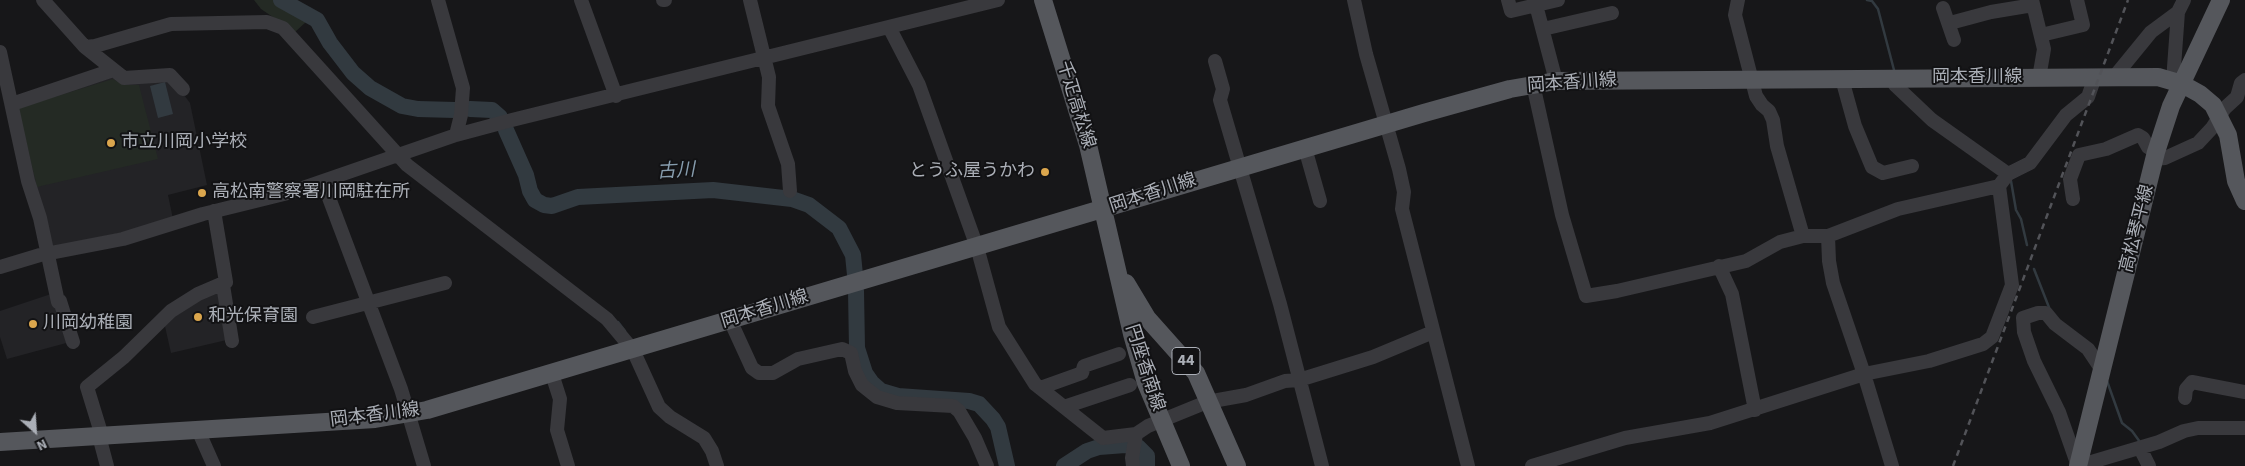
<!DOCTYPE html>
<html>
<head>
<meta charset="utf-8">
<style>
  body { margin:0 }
  #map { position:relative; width:2245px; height:466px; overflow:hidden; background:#171719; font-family:"Source Sans 3",sans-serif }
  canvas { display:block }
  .north { position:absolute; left:10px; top:406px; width:50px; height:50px; -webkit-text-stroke:4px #121214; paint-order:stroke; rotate:154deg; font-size:14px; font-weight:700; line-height:20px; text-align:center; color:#abafb7 }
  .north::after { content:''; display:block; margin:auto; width:18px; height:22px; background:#abafb7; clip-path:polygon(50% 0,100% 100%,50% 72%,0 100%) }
</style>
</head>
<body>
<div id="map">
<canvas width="2245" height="466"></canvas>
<div class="north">N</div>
</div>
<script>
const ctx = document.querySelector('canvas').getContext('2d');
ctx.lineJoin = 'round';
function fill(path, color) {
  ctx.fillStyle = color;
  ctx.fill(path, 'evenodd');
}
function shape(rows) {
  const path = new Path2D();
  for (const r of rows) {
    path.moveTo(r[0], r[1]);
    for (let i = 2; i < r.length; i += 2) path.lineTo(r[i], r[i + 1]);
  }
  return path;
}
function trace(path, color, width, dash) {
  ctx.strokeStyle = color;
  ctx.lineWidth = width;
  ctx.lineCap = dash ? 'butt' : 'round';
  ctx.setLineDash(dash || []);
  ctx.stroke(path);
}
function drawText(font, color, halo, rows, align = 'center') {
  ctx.font = font + ' "Source Sans 3","Noto Sans JP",sans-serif';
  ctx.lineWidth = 4;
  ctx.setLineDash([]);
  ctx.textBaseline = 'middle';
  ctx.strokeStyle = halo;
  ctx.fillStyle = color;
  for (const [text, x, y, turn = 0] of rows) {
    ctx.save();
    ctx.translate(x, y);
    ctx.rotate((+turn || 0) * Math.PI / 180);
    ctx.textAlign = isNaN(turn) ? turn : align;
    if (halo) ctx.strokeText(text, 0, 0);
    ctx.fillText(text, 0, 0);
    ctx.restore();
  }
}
fill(shape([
  [115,74,167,78,184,95,190,103,207,185,168,195,173,219,126,232,50,247,16,106],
  [222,288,231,339,171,353,164,322,172,313],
  [54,293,70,342,7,359,0,337,0,311]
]), '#232326');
fill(shape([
  [254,0,273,0,308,18,311,23,306,22,295,32,261,9],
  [113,79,123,85,139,85,158,159,37,187,18,108]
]), '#242a24');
fill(shape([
  [165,82,173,114,158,118,150,86]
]), '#323a40');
trace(shape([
  [1867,0,1872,1,1878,9,1894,70],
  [2011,181,2016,210,2021,219,2027,245],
  [2034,269,2050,310],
  [618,322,625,331],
  [2107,381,2122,423,2132,431,2140,442]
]), '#323a40', 2.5);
trace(shape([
  [281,0,317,20,330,43,353,73,370,88,402,106,418,109,455,110],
  [470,109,492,110,500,117],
  [506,130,526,175,530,191,535,200,544,205,552,206,578,197,713,190,792,199,809,205,839,228,853,255,855,275],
  [856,291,857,348,865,373,872,383,881,391,898,396,969,401,979,404,993,419,998,427,1007,466],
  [1064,466,1087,451,1099,447,1125,445,1138,447,1147,456,1147,466]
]), '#323a40', 16);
trace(shape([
  [43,0,85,47,95,46,171,24,267,22,283,28,407,165,607,319,633,350,659,407,670,417,704,438,712,451,717,466],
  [438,0,463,88,461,115,456,135],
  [581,0,616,96],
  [663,0,665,0],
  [750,0,769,77,768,106,788,164,790,191],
  [1354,0,1366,54,1399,169,1404,192,1402,209,1468,466],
  [1508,0,1511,11,1558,0],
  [1738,0,1735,15,1756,96,1762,105,1769,111,1773,120,1777,146,1803,236],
  [2032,0,2044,49,2039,78],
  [1536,5,1556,81],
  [1943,8,1954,40],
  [1950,23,1991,12,2033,5],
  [889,27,919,85,977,247,999,327,1035,384,1103,438,1136,434],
  [1543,29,1612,13],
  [2041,35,2083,25,2077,0],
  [85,47,124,78,170,75,183,89],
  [0,52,28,181,40,218,58,302,60,301,73,342],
  [1215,61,1223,89,1220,100,1280,304,1322,466],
  [2115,76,2151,32,2178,12,2184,0],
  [1842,79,1855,126,1872,167,1883,173,1912,166],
  [1894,79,1895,85,1932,120,2008,174],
  [2173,81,2178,12],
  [1533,84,1562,215,1586,296,1617,291,1746,261,1780,242,1803,236,1828,236,1898,209,1999,186],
  [12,104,113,70],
  [1305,148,1320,201],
  [2155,159,2165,158,2198,143,2212,128,2225,108,2237,97,2241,83,2245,80],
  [323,182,401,389,424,466],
  [2073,199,2070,179,2079,155,2106,149,2138,135,2143,138,2148,147,2156,152],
  [1828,236,1829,261,1833,283,1864,374,1892,466],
  [1719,266,1732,294,1755,410],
  [0,267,40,255,123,239,203,214,288,193,456,135,512,120,998,0],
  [223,285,232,341],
  [313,317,445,283],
  [730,320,752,368,759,373,773,373,798,359,842,349,851,353,855,371,862,385,877,397,897,403,953,406,959,411,975,438,987,466],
  [2102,370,2088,349,2055,324,2046,313,2038,313,2023,318,2024,332,2034,361,2059,412,2078,466,2159,442,2184,431,2198,428,2245,428],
  [552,374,560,399,557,430,568,466],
  [1040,388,1082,373,1084,366,1119,354],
  [2185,398,2186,389,2192,382,2245,392],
  [1064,407,1130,385],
  [198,430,214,466],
  [99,436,107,466],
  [102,436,87,387,124,357,171,311,198,294,226,282,214,211],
  [2140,448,2149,466],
  [1133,466,1132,458,1136,434,1148,426,1207,402,1246,395,1285,381,1299,380,1373,357,1433,332],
  [1532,466,1625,438,1710,423,1864,374,1929,361,1983,344,1992,337,2012,285,1999,186,2008,174,2030,163,2066,115,2088,97,2095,77]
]), '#39393d', 14);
trace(shape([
  [1043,0,1088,145,1132,334,1146,383,1181,466],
  [1126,283,1147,318,1196,373,1237,466],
  [0,442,375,419,427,410,1424,113,1510,89,1556,81,2158,77,2182,84,2200,94,2213,105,2228,135,2236,181,2245,201],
  [2078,466,2156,152,2171,106,2221,0]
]), '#55575c', 18);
trace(shape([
  [1953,466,2128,0]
]), '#525358', 2.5, [6, 5]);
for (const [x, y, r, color] of [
  [111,143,5,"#dba64d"],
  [1045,172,5,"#dba64d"],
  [202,193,5,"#dba64d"],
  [198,317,5,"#dba64d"],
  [33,324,5,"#dba64d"]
]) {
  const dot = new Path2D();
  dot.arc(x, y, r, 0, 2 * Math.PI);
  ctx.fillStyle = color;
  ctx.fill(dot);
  trace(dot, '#121214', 2);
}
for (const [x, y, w] of [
  [1186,361,28]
]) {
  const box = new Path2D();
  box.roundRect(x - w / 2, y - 13.5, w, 27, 4);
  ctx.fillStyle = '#121214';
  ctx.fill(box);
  trace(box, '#abafb7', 1);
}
drawText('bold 16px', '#abafb7', null, [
  ["44",1186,361]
]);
drawText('18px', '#abafb7', '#121214', [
  ["岡本香川線",1977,78],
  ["岡本香川線",1572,84,-4],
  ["千疋高松線",1075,105,73],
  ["岡本香川線",1153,194,-18],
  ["高松琴平線",2138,229,-76],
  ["岡本香川線",765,310,-17],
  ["円座香南線",1144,368,72],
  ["岡本香川線",375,416,-7]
]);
drawText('18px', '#abafb7', '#121214', [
  ["市立川岡小学校",121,143],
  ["とうふ屋うかわ",1035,172,"right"],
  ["高松南警察署川岡駐在所",212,193],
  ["和光保育園",208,317],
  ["川岡幼稚園",43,324]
], 'left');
drawText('italic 19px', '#869cad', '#121214', [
  ["古川",676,172,-3]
]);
</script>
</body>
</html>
